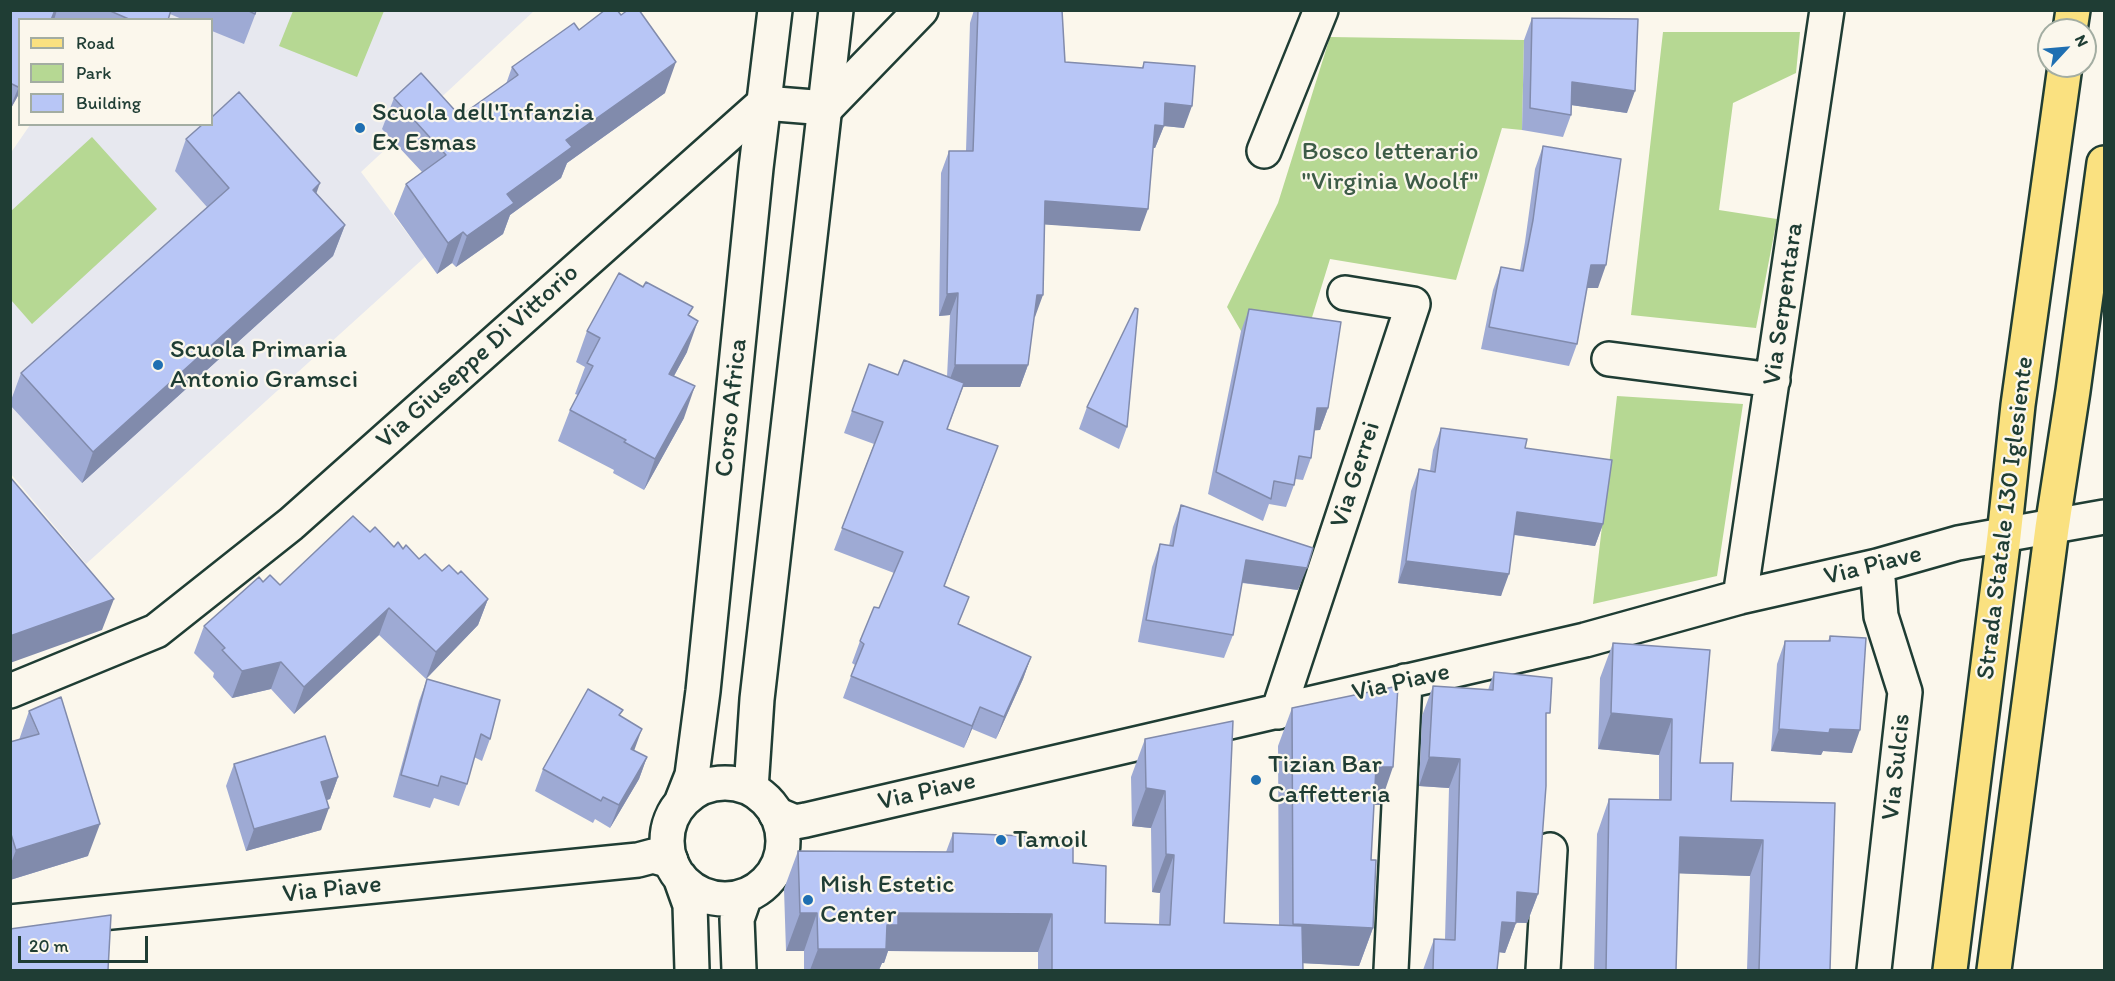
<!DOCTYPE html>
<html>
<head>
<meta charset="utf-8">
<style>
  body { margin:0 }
  #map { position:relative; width:2115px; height:981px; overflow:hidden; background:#fbf7ec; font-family:Itim,sans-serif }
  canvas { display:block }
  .frame { position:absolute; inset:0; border:12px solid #1f3d34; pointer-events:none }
  .legend { position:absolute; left:18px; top:18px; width:195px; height:108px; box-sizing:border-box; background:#fbf7ec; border:2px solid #a3ada2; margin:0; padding:8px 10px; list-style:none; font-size:18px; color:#1f3d34 }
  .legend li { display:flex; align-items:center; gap:12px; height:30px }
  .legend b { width:30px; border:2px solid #a3ada2 }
  .north { position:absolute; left:2037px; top:18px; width:60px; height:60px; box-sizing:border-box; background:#fbf7ec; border:2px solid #a3ada2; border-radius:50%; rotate:64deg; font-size:16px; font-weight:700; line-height:24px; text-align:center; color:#1f3d34 }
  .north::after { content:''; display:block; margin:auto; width:21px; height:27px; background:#1f6fb2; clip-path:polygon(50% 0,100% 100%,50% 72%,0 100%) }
  .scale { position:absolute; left:18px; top:936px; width:130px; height:27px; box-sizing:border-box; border:3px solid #1f3d34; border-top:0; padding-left:8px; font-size:18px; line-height:21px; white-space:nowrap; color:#1f3d34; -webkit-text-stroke:4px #fbf7ec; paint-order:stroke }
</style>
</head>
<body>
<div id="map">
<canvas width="2115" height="981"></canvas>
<div class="frame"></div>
<ul class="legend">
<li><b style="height:8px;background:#fae180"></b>Road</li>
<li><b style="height:16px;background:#b6d893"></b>Park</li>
<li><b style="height:16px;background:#b8c6f6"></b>Building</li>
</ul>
<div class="north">N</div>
<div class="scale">20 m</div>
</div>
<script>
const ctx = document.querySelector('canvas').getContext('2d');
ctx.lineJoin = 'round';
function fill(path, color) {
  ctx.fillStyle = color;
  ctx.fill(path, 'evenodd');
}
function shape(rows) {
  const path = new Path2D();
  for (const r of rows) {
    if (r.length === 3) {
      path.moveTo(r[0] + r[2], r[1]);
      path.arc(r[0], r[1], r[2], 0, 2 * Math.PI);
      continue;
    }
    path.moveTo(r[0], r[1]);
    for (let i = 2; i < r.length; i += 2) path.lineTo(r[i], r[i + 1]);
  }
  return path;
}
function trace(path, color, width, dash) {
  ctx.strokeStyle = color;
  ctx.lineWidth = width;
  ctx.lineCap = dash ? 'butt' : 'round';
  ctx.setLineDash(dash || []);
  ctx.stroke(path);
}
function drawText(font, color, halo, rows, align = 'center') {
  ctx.font = font + ' Itim,sans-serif';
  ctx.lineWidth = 4.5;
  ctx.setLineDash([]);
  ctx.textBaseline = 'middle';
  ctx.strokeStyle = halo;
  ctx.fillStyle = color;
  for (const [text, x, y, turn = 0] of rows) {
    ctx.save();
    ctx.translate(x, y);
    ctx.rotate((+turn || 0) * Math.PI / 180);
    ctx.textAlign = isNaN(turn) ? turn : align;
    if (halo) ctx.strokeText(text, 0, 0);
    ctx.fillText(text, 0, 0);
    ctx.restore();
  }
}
fill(shape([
  [11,11,534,11,361,172,425,257,86,564,11,474,10,154,30,125,212,124,212,20,20,20]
]), '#e7e8ef');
fill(shape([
  [293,11,384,11,357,77,279,46],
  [1663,32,1800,32,1796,73,1733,103,1719,210,1777,219,1756,328,1631,315],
  [1330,37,1524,40,1522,130,1502,128,1456,280,1330,259,1305,340,1241,331,1227,307,1278,203],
  [92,137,157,209,32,324,11,300,11,211],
  [1617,396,1743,404,1717,576,1593,604]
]), '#b6d893');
const minor = shape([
  [1264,151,1321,10],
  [1609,359,1773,380],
  [1740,597,1827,10],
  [10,691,156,631,291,524,764,103,826,108,921,10],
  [1278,712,1413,304,1345,293],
  [776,814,795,822,806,820,1585,640,1740,597,1877,566,1958,543,2104,517],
  [10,922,638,860,653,856,671,861],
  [1391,970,1405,681],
  [1543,970,1550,850],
  [1874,970,1905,692,1881,616,1877,566]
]);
const tertiary = shape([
  [725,841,58],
  [751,789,757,699,836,10],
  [681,803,692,775,703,691,756,168,775,10],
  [680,877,690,905,692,970],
  [739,970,737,919,745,896]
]);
const primary = shape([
  [2070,30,2073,10],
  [1950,970,2004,536,2018,405,2065,66],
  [1994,970,2052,528,2073,391,2104,163]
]);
trace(minor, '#1f3d34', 38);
trace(tertiary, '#1f3d34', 38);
trace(primary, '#1f3d34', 38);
trace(shape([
  [779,876,786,861]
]), '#1f3d34', 4, [4.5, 4.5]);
trace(minor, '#fbf7ec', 33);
trace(tertiary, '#fbf7ec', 33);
trace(primary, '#fae180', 33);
fill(shape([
  [10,10,257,10,244,44,212,31,212,20,184,20,170,14,168,20,20,20,20,92,10,110],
  [974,10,1062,10,1065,62,1142,68,1144,62,1184,128,1164,126,1155,148,1153,148,1140,231,1044,224,1035,317,1034,317,1028,365,1020,387,963,387,947,430,990,468,944,587,959,624,1031,657,1023,679,996,739,972,729,964,748,843,698,855,665,852,663,860,641,879,608,894,573,834,550,874,444,844,433,869,364,898,375,947,377,950,315,939,316,941,173,949,151,966,151,970,23],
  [1532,18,1627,113,1571,105,1571,115,1563,137,1522,130,1524,40],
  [579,30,665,93,567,163,561,178,510,215,503,234,456,267,452,263,437,274,394,214,406,184,422,172,382,129,394,98,460,116,506,84,512,67],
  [186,139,316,193,345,225,333,256,82,483,10,405,10,403,21,373,207,207,175,171],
  [1543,146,1598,288,1587,288,1577,344,1569,366,1481,349,1493,290,1501,267,1520,270,1525,242,1535,169],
  [643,287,689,316,687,352,674,376,684,418,644,490,613,473,614,470,558,441,570,410,578,395,575,394,585,367,576,362,587,331],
  [1249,309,1328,408,1320,430,1314,430,1311,458,1303,480,1295,479,1294,485,1286,507,1269,504,1263,521,1208,494,1241,331],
  [1087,407,1127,427,1119,449,1079,429],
  [1441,428,1525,448,1603,524,1595,546,1514,535,1501,596,1398,583,1411,491,1419,469,1430,471,1433,450],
  [1181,505,1298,590,1242,583,1233,635,1224,658,1138,642,1152,567,1160,544,1169,546,1173,527],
  [370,532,394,547,403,549,419,559,442,571,458,574,488,599,478,625,426,679,379,635,294,714,271,689,232,698,213,677,214,673,194,653,204,626,263,582,280,585],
  [1830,636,1852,753,1823,751,1821,755,1771,751,1777,664,1785,641,1828,641],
  [1613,643,1710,650,1700,763,1731,801,1835,803,1830,970,1747,970,1750,876,1679,873,1676,970,1594,970,1597,834,1609,799,1659,800,1659,755,1598,749,1600,678],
  [1494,672,1546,723,1538,894,1527,923,1516,923,1505,953,1499,952,1497,970,1423,970,1434,939,1445,939,1449,788,1419,786,1422,716,1433,686,1488,690],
  [427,679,490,739,482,761,474,757,467,784,459,806,434,798,430,808,393,797,419,701],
  [1292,708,1380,805,1374,805,1371,860,1373,928,1359,966,1303,963,1303,970,1038,970,1038,952,888,951,884,963,882,963,879,970,804,970,804,951,786,951,784,889,798,851,946,852,953,833,1073,863,1105,923,1159,924,1160,893,1152,892,1151,828,1132,826,1131,777,1145,739,1224,923,1279,925,1278,746],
  [29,711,88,856,10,880,10,742,19,740],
  [620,716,634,751,647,757,639,779,610,828,595,819,593,823,535,791,543,769],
  [234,764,338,777,330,799,327,800,321,830,246,851,226,786]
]), '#9eaad4');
fill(shape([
  [55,10,57,10,54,20,51,20],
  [676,62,665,93,567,163,561,178,510,215,503,234,456,267,467,236,507,194,566,140],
  [1572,82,1635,91,1627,113,1564,104],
  [20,84,20,92,10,110,10,108],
  [1165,103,1192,106,1184,128,1164,126,1155,148,1147,148,1155,125],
  [320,183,309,214,313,190],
  [1045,201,1148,209,1140,231,1037,224],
  [345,225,333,256,82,483,93,452],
  [463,232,452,263,437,274,448,243],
  [1591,265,1606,265,1598,288,1583,288],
  [958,293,950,315,939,316,947,294],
  [1037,295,1043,295,1035,317,1028,317],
  [698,321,687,352,658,405,669,374],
  [955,365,1028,365,1020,387,947,387],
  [695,386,684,418,644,490,655,459],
  [1317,408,1328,408,1320,430,1309,431],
  [1517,512,1603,524,1595,546,1509,534],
  [1246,560,1307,568,1298,590,1238,582],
  [1406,561,1509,574,1501,596,1398,583],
  [114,599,102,630,10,663,10,636],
  [488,599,478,625,426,679,436,652],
  [389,608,379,635,294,714,304,687],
  [1031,657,1023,679,996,739,1004,717],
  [281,662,271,689,232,698,242,671],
  [980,707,972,729,964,748,972,726],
  [1611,713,1672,719,1659,755,1598,749],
  [642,729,634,751,631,749],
  [1779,729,1830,729,1860,730,1852,753,1823,751,1821,755,1771,751],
  [647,757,639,779,610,828,619,805],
  [1429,757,1460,759,1449,788,1419,786],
  [1376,767,1393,767,1380,805,1362,805],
  [338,777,330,799,313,804,321,782],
  [1146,788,1165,791,1151,828,1132,826],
  [329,808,321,830,246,851,254,829],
  [100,824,88,856,10,880,10,866,16,850],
  [1680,837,1763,840,1750,876,1667,873],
  [1166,854,1174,855,1160,893,1152,892],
  [1517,892,1538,894,1527,923,1506,922],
  [800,913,817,913,804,951,786,951],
  [898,913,1052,914,1038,952,888,951,884,963,882,963,879,970,810,970,818,949,887,925],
  [1502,922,1516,923,1505,953,1491,951],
  [1293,924,1373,928,1359,966,1279,962]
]), '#818bac');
const building = shape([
  [10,10,55,10,51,20,20,20,20,84,18,87,10,83,10,10],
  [108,10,171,10,168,20,131,20,108,10],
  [247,10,256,10,255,14,247,10],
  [605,10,617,10,621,15,628,10,639,10,676,62,566,140,572,147,507,194,514,203,467,236,463,232,448,243,406,184,446,155,394,98,421,73,460,116,518,75,512,67,574,23,579,30,605,10],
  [978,10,1062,10,1065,62,1143,68,1144,62,1195,66,1192,106,1165,103,1164,126,1155,125,1148,209,1045,201,1043,295,1037,295,1028,365,955,365,958,293,947,294,949,151,973,151,978,10],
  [1532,18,1638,19,1635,91,1572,82,1571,115,1530,108,1532,18],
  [239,92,320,183,313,190,345,225,93,452,21,373,229,188,186,139,203,124,212,124,212,117,239,92],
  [1543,146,1621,159,1606,265,1591,265,1577,344,1489,327,1501,267,1523,271,1533,220,1543,146],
  [619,273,643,287,646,282,693,307,688,315,698,321,669,374,695,386,655,459,624,442,626,440,570,410,593,366,587,363,600,338,587,331,619,273],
  [1135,308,1138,309,1127,427,1087,407,1135,308],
  [1249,309,1341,322,1328,408,1317,408,1311,458,1299,456,1294,485,1274,481,1271,499,1216,472,1249,309],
  [904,360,964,383,947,429,998,446,944,586,969,597,958,624,1031,657,1004,717,980,707,972,726,851,676,864,644,860,641,874,607,879,608,903,552,842,528,883,422,852,411,869,364,898,375,904,360],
  [1441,428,1527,439,1525,448,1612,460,1603,524,1517,512,1509,574,1406,561,1419,469,1435,472,1441,428],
  [10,477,114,599,10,636,10,477],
  [1181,505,1313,548,1307,568,1246,560,1233,635,1146,620,1160,544,1173,546,1181,505],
  [353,516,370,532,375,527,394,547,398,542,403,549,406,545,419,559,425,554,442,571,449,565,458,574,461,571,488,599,436,652,389,608,304,687,281,662,242,671,222,650,225,648,204,626,259,577,263,582,270,575,280,585,353,516],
  [1830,636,1866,638,1860,730,1830,729,1829,733,1779,729,1785,641,1830,641,1830,636],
  [1613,643,1710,650,1700,763,1733,763,1731,801,1835,803,1830,970,1759,970,1763,840,1680,837,1676,970,1606,970,1609,799,1671,800,1672,719,1611,713,1613,643],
  [1494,672,1552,678,1550,713,1546,713,1546,786,1538,894,1517,892,1516,923,1502,922,1497,970,1433,970,1434,939,1455,940,1460,759,1429,757,1433,686,1493,690,1494,672],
  [427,679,500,700,490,739,481,734,467,784,441,776,438,786,401,775,427,679],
  [1398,686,1393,767,1376,767,1371,860,1376,860,1373,928,1293,924,1292,708,1398,686],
  [588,689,623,710,619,715,642,729,631,749,647,757,619,805,603,797,601,801,543,769,588,689],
  [61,697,100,824,16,850,10,831,10,742,39,734,29,711,61,697],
  [1233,721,1224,923,1302,926,1303,970,1052,970,1052,914,898,913,898,925,887,925,886,949,818,949,817,913,800,913,798,851,953,852,953,833,1073,838,1073,863,1106,866,1105,923,1170,925,1174,855,1166,854,1165,791,1146,788,1145,739,1233,721],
  [325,736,338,777,321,782,329,808,254,829,234,764,325,736],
  [111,915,108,970,10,970,10,929,111,915]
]);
fill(building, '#b8c6f6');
trace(building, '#818bac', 1.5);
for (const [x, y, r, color] of [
  [360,128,6,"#1f6fb2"],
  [158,365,6,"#1f6fb2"],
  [1256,780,6,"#1f6fb2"],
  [1001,840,6,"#1f6fb2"],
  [808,900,6,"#1f6fb2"]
]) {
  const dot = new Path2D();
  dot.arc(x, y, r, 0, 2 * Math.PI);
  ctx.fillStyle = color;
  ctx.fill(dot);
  trace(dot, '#fbf7ec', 2);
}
drawText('26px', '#1f3d34', '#fbf7ec', [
  ["Scuola dell'Infanzia",372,113],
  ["Ex Esmas",372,143],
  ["Scuola Primaria",170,350],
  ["Antonio Gramsci",170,380],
  ["Tizian Bar",1268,765],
  ["Caffetteria",1268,795],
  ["Tamoil",1013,840],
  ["Mish Estetic",820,885],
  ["Center",820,915]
], 'left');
drawText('26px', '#3d5c47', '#fbf7ec', [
  ["Bosco letterario",1390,152],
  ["\"Virginia Woolf\"",1390,182]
]);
drawText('26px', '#1f3d34', '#fbf7ec', [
  ["Via Serpentara",1784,304,-82],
  ["Via Giuseppe Di Vittorio",478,357,-42],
  ["Corso Africa",732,408,-84],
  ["Via Gerrei",1356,475,-72],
  ["Strada Statale 130 Iglesiente",2006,518,-83],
  ["Via Piave",1873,566,-14],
  ["Via Piave",1401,683,-13],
  ["Via Sulcis",1897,767,-84],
  ["Via Piave",927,792,-13],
  ["Via Piave",332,890,-6]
]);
</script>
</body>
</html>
